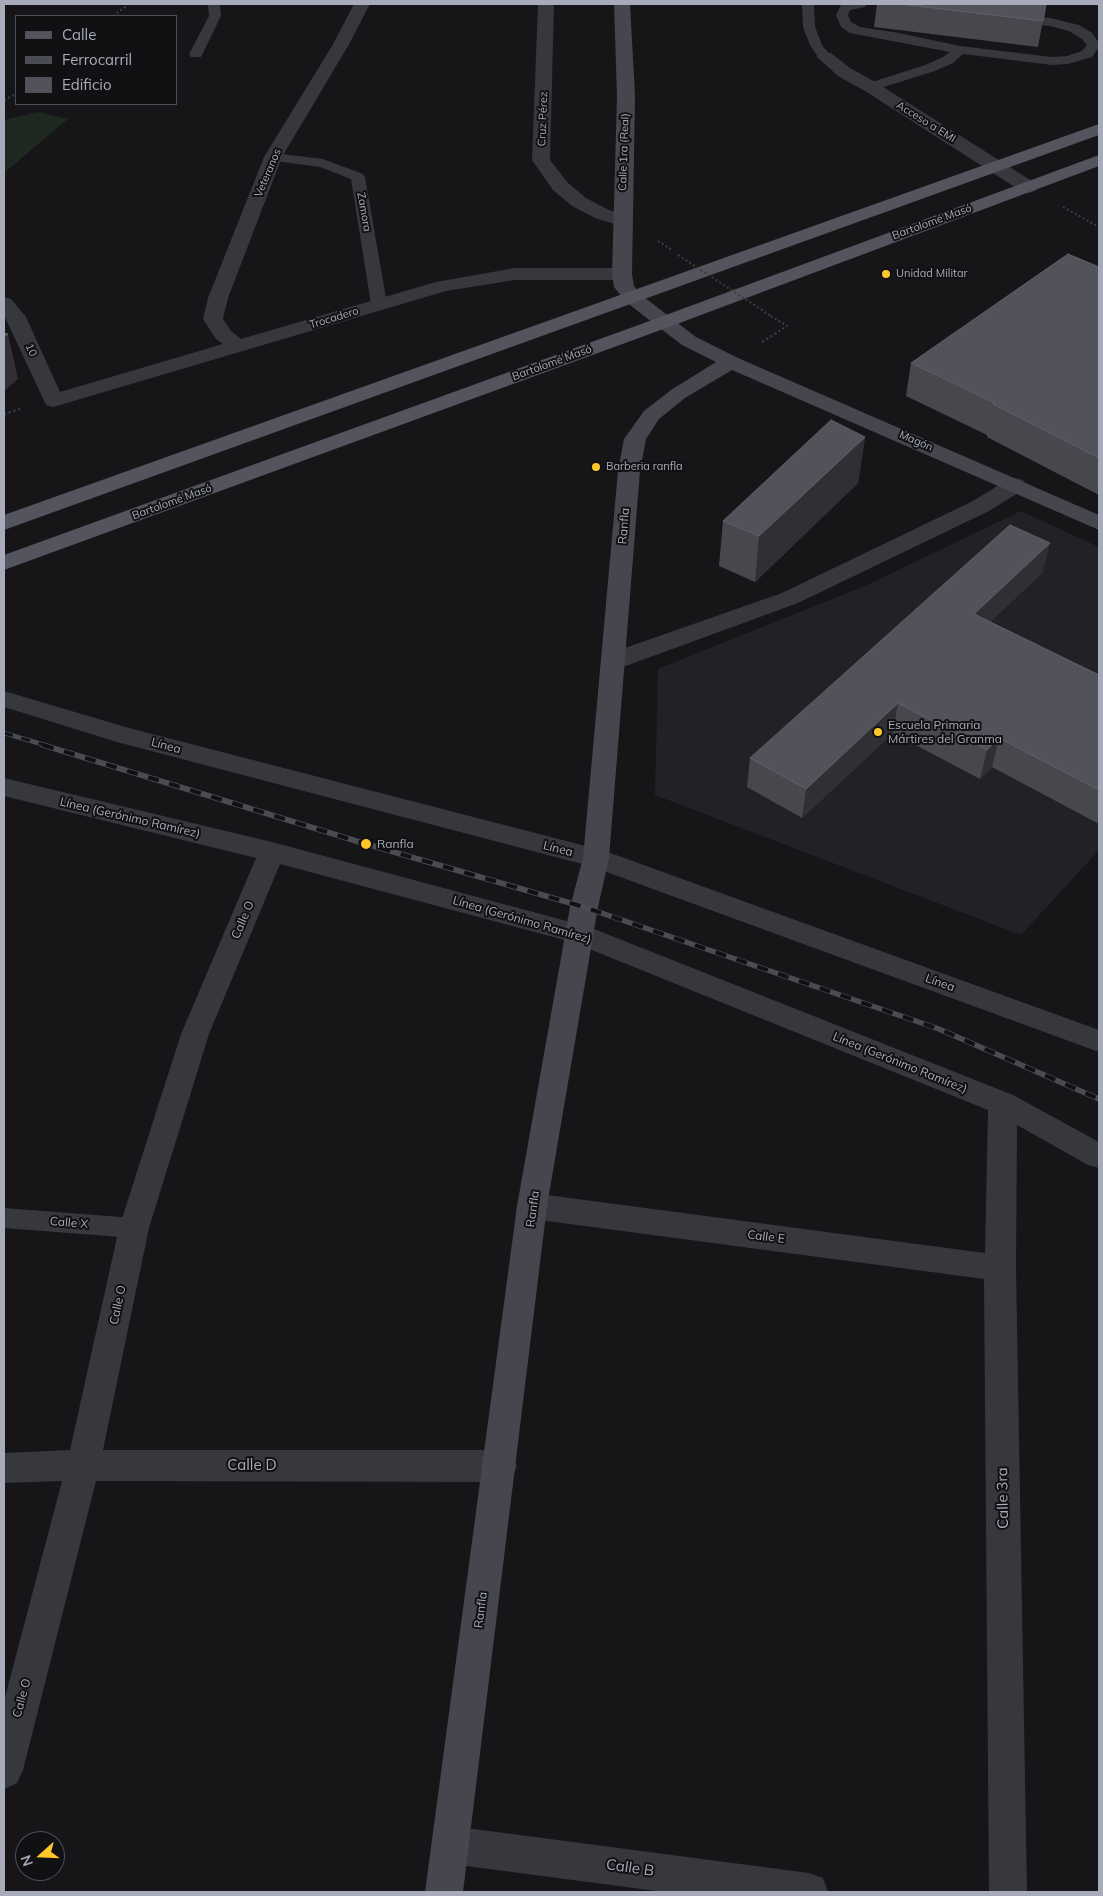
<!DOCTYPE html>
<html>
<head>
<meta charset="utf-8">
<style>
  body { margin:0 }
  #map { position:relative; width:1103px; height:1896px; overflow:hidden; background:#161618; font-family:Mulish,sans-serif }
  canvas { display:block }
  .frame { position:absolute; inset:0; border:5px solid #a7abba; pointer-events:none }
  .legend { position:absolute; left:15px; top:15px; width:162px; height:90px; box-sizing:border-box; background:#111113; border:1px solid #4d4f56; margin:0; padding:6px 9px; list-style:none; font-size:15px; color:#a7abba }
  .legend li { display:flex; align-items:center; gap:10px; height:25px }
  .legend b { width:25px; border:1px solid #4d4f56 }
  .north { position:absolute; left:15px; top:1831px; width:50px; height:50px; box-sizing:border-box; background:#111113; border:1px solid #4d4f56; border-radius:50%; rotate:250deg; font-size:14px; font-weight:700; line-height:20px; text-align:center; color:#a7abba }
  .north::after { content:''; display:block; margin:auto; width:18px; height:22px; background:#ffc828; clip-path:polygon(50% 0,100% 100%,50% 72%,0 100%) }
</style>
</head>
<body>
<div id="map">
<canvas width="1103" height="1896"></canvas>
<div class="frame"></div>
<ul class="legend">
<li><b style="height:6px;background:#53545d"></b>Calle</li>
<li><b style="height:6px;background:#4a4b53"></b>Ferrocarril</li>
<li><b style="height:14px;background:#52525a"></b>Edificio</li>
</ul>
<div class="north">N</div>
</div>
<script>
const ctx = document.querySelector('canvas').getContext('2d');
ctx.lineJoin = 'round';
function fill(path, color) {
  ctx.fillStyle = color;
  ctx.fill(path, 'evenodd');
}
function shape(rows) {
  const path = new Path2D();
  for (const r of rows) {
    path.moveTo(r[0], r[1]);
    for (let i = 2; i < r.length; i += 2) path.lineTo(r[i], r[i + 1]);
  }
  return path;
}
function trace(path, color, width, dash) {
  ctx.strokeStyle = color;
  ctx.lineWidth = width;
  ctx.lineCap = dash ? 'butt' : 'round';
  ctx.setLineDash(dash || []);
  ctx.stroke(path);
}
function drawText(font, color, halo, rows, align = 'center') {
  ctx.font = font + ' Mulish,sans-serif';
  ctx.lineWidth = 4;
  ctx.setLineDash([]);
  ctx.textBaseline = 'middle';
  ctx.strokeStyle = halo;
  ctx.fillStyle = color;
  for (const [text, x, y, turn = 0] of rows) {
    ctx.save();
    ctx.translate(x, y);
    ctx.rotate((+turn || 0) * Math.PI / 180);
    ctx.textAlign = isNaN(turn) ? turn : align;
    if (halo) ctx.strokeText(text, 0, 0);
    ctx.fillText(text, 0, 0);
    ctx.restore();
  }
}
fill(shape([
  [1021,511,1099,547,1099,850,1021,935,655,795,658,669,867,585]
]), '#222226');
fill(shape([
  [38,112,68,119,4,173,4,120]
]), '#1e2720');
trace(shape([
  [113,16,129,4],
  [4,100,16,94],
  [1063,207,1099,227],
  [658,241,672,250],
  [771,316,787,326,776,333]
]), '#3d3e45', 2, [2, 2.5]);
trace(shape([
  [762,342,778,332],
  [4,414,20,409]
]), '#3d3e45', 2.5, [2, 3]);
fill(shape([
  [208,4,220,4,221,16,201,57,191,57,189,54,209,16,208,4],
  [802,4,814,4,815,27,822,45,832,57,830,60,820,60,810,45,803,27,802,4],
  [847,4,867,4,865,7,850,10,848,15,851,22,860,27,899,33,960,46,1052,57,1067,56,1082,51,1087,45,1082,39,1069,31,1050,26,1008,21,1007,18,1013,14,1050,18,1079,25,1092,33,1099,43,1099,47,1092,57,1068,64,1052,65,963,54,953,63,935,71,871,91,864,87,866,84,925,65,943,57,950,52,850,33,841,27,836,15,841,5,847,4],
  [273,153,323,159,363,174,365,177,387,304,384,307,379,309,374,307,371,304,351,179,320,167,268,160,266,157,268,154,273,153],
  [4,1208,134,1218,142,1221,146,1228,142,1235,134,1238,4,1228,4,1208]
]), '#37373e');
fill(shape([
  [354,4,370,4,348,46,282,157,228,298,223,319,231,331,241,339,436,282,515,268,622,268,629,270,632,274,629,278,622,280,515,280,446,291,60,405,53,407,46,405,4,315,4,297,11,299,26,317,60,392,223,344,216,339,203,319,208,298,264,157,332,46,354,4],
  [538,4,554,4,550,160,567,182,586,198,609,210,629,216,631,220,629,224,622,226,595,218,572,206,553,190,532,160,538,4],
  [825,52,831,53,850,68,877,83,1035,183,1037,187,1035,191,1028,193,1021,191,865,91,838,76,817,57,819,53,825,52],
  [1015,478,1023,480,1026,485,1023,490,989,511,798,603,623,667,614,669,605,667,602,661,605,655,782,593,973,501,1007,480,1015,478],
  [4,691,129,728,605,851,1099,1030,1099,1052,590,866,117,742,4,707,4,691],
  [4,778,272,842,589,927,1013,1095,1099,1142,1099,1168,1088,1165,1017,1125,1016,1268,1027,1892,989,1892,984,1279,532,1219,521,1215,517,1206,521,1197,532,1193,985,1253,988,1110,572,942,280,864,209,1034,149,1228,103,1450,500,1450,512,1455,517,1466,512,1477,500,1482,96,1481,23,1770,17,1783,4,1789,4,1701,62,1481,4,1483,4,1453,70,1450,119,1228,181,1034,256,858,4,796,4,778],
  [451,1826,809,1873,823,1878,828,1892,664,1892,451,1864,438,1858,432,1845,438,1832,451,1826]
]), '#37373e');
fill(shape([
  [614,4,630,4,635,96,632,274,634,286,640,294,696,337,738,358,1099,515,1099,530,732,370,685,398,659,419,646,439,640,471,609,858,598,907,547,1206,463,1892,425,1892,517,1206,570,907,583,858,618,471,624,439,644,411,671,390,716,362,682,345,626,302,614,287,612,274,617,96,614,4]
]), '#45464e');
fill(shape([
  [1099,124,1099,135,4,530,4,515,1099,124],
  [1099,155,1099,166,669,327,4,570,4,555,655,319,1099,155]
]), '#53545d');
const railFar1 = shape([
  [4,733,48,746]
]);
const rail = shape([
  [43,745,366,844,584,907,939,1029,1099,1099]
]);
trace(railFar1, '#4a4b53', 4.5);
trace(rail, '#4a4b53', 5.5);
trace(railFar1, '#111113', 3, [9]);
trace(rail, '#111113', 4, [11]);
trace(shape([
  [678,255,771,316]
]), '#3d3e45', 2, [2, 2.5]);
fill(shape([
  [877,4,1046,4,1038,47,874,27],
  [1099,267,1099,495,987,437,987,435,906,396,911,363],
  [865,437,858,483,755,582,719,566,723,521],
  [1043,572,990,622,1099,675,1099,824,992,767,980,779,893,733,802,818,747,787,750,758]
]), '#47474e');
fill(shape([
  [8,334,18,379,4,391,4,337],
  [865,437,858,483,755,582,759,536],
  [1050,543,1043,572,968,643,974,614],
  [898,703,893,733,802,818,806,789],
  [999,738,992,767,980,779,987,750]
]), '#2f2f34');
const building = shape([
  [900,4,1046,4,1043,21,900,4],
  [1068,254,1099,267,1099,458,993,404,995,403,911,363,1068,254],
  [4,333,8,334,4,337,4,333],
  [831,420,865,437,759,536,723,521,831,420],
  [1010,525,1050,543,974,614,1099,675,1099,790,999,738,987,750,898,703,806,789,750,758,1010,525]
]);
fill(building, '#52525a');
trace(building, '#5f6069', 1);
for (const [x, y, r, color] of [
  [886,274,5,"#ffc828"],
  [596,467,5,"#ffc828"],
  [878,732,5,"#ffc828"],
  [366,844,6,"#ffc828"]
]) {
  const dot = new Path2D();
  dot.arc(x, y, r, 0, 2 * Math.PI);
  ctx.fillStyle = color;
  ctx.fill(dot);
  trace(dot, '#111113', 2);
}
drawText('11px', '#a7abba', '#111113', [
  ["Cruz Pérez",543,119,-88],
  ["Acceso a EMI",926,122,32],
  ["Calle 1ra (Real)",624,152,-88],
  ["Veteranos",268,173,-67],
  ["Zamora",364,212,80],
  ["Bartolomé Masó",932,222,-20],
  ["Trocadero",334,318,-17],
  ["10",31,350,67],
  ["Bartolomé Masó",552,363,-20],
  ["Magón",916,441,23],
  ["Bartolomé Masó",172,502,-20]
]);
drawText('11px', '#a7abba', '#111113', [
  ["Unidad Militar",896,274],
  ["Barberia ranfla",606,467]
], 'left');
drawText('12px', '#a7abba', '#111113', [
  ["Ranfla",624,526,-86],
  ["Línea",166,746,15],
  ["Línea (Gerónimo Ramírez)",130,818,13],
  ["Línea",558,849,14],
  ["Calle O",243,920,-67],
  ["Línea (Gerónimo Ramírez)",522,920,16],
  ["Línea",940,983,20],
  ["Línea (Gerónimo Ramírez)",900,1063,22],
  ["Ranfla",533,1209,-82],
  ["Calle X",69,1223,5],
  ["Calle E",766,1237,7],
  ["Calle O",118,1305,-78],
  ["Ranfla",481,1610,-83],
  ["Calle O",22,1698,-75]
]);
drawText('12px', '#a7abba', '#111113', [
  ["Escuela Primaria",888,725],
  ["Mártires del Granma",888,739],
  ["Ranfla",377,844]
], 'left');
drawText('15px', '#a7abba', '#111113', [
  ["Calle D",252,1465],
  ["Calle 3ra",1003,1498,-91],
  ["Calle B",630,1868,8]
]);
</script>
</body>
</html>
